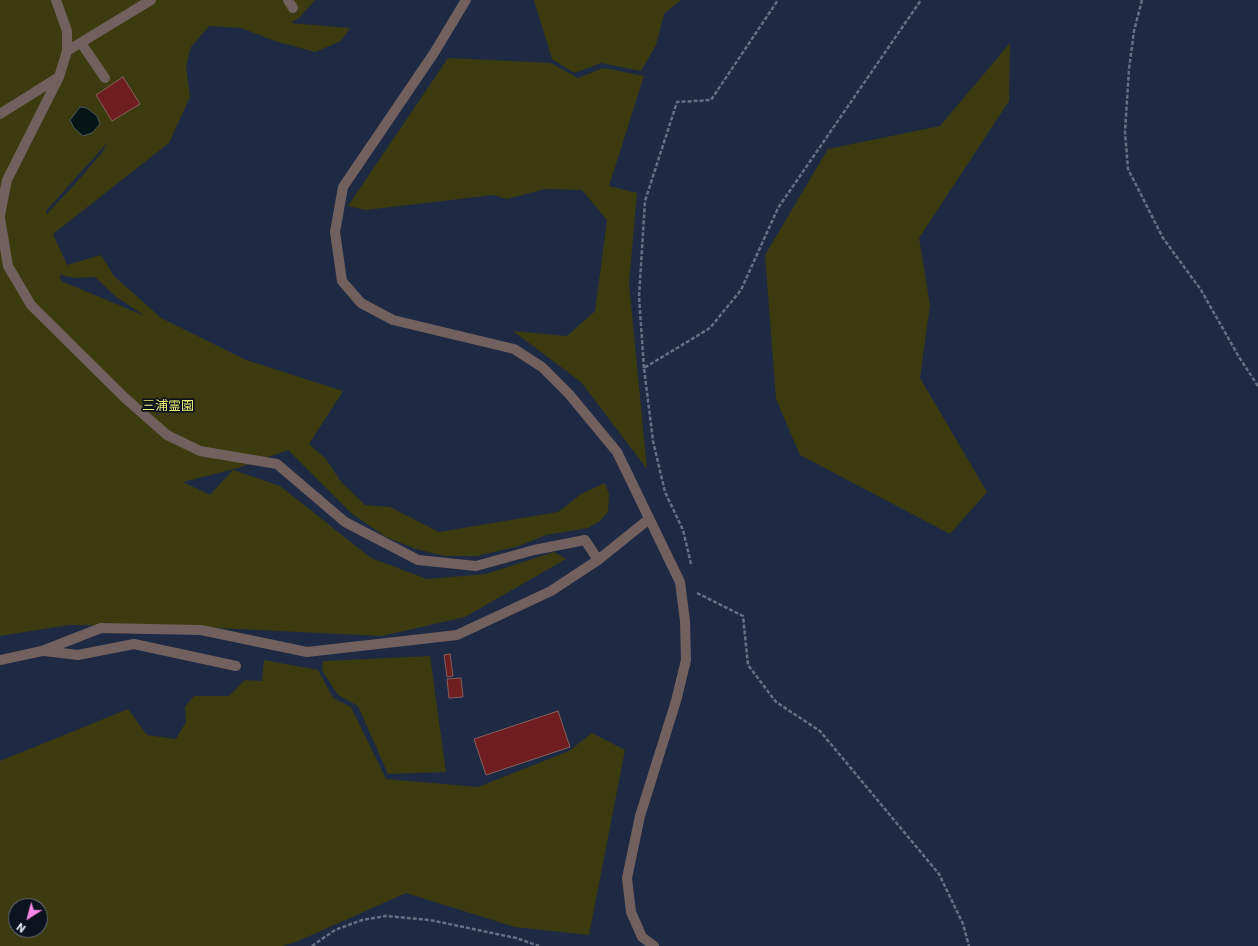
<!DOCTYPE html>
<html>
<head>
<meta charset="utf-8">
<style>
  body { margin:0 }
  #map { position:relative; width:1258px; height:946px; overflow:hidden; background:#1e2a43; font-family:Roboto,sans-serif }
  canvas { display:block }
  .north { position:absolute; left:8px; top:898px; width:40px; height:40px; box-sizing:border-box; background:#0d131e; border:1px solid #676d78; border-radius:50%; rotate:216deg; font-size:11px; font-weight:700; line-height:16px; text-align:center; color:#eef3fe }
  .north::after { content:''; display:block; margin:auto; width:14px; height:18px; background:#fa87e8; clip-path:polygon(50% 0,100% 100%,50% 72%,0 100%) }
</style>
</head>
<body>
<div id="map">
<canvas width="1258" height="946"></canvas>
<div class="north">N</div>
</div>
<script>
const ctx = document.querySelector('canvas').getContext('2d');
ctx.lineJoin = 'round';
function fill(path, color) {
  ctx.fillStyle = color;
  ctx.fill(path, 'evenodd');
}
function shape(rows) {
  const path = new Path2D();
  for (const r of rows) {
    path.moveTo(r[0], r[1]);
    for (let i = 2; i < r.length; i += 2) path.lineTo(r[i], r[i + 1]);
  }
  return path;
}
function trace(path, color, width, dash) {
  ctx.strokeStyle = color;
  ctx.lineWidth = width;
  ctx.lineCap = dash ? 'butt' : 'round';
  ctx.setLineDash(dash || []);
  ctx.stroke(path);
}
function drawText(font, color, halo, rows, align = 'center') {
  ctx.font = font + ' Roboto,"Noto Sans JP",sans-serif';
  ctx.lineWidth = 3.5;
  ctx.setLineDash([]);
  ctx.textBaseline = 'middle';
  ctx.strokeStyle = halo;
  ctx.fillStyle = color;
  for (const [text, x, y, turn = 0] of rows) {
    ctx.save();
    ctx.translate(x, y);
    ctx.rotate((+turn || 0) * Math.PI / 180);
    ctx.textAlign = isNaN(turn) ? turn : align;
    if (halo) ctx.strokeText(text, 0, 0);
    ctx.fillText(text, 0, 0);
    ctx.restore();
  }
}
fill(shape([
  [0,0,315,0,299,18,291,23,350,28,341,41,315,52,275,41,241,28,209,26,191,47,186,66,190,97,169,143,53,234,67,265,101,255,114,276,161,318,246,360,343,391,309,444,325,458,342,483,365,505,390,507,439,532,558,512,581,494,605,483,609,494,608,512,600,521,588,528,546,535,519,546,477,556,445,556,416,549,386,537,351,513,288,450,238,468,183,482,210,495,233,470,280,486,371,558,427,579,486,574,554,552,566,559,465,617,382,636,196,627,69,625,0,636],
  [108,142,103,151,82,176,47,214,46,211],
  [60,275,75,278,95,277,115,296,145,316,61,281],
  [534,0,681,0,664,14,656,45,641,71,601,63,574,73,552,59],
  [1010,43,1009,101,919,238,930,305,920,378,987,492,950,534,800,455,776,399,765,255,828,149,940,126],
  [448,58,551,63,578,78,603,68,644,76,609,186,637,193,629,283,647,469,581,382,513,331,567,336,595,311,607,220,582,190,545,189,507,199,493,195,366,210,348,206],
  [430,656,446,772,388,774,358,706,338,695,322,670,323,661],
  [264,660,318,670,333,698,351,707,386,779,478,787,569,751,592,733,625,750,589,935,515,927,406,893,296,942,282,946,0,946,0,761,128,709,147,735,176,739,186,722,185,707,194,696,229,696,245,680,262,681],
  [16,906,40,906,40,930,16,930]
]), '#3b3b0f');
const water = shape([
  [80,107,87,108,97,116,100,124,92,133,83,136,74,128,70,120,80,107]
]);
fill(water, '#051515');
trace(water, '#4b585b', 1);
const building = shape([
  [123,77,140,104,112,121,96,95,123,77],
  [450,654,453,676,447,677,444,655,450,654],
  [461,678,463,697,449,698,447,679,461,678],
  [558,711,570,747,486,775,474,739,558,711]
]);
fill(building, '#6e1e1e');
trace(building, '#845f5c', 1);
trace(shape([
  [1142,0,1134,31,1129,69,1125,132,1128,169,1163,238,1201,290,1239,357,1258,386],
  [644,368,639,297,645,201,677,102,711,100,778,0],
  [691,564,683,530,665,492,653,441,644,368,710,328,741,290,778,208,921,0],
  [697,593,743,616,748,665,776,702,820,731,939,874,963,924,969,946],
  [312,946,335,930,362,920,386,916,430,920,516,938,539,946]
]), '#667084', 2.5, [4, 2]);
trace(shape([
  [288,0,293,8],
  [466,0,434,53,343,187,335,232,342,281,361,303,393,320,514,349,542,367,569,394,617,452,680,582,685,621,686,660,676,701,640,816,627,878,631,912,642,937,654,946],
  [81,43,105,78],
  [67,51,151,0],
  [0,114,59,77],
  [0,215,7,180,59,77,67,51,67,31,56,0],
  [0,218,8,266,31,305,125,398,167,435,200,451,277,464,345,522,418,560,476,566,534,550,585,540,598,560],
  [44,651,78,655,134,644,236,666],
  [0,660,42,651,101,628,201,630,307,652,457,635,551,591,598,560,649,519]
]), '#71605e', 10);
drawText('13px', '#e8eb72', '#0d131e', [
  ["三浦霊園",168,407]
]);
</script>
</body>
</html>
